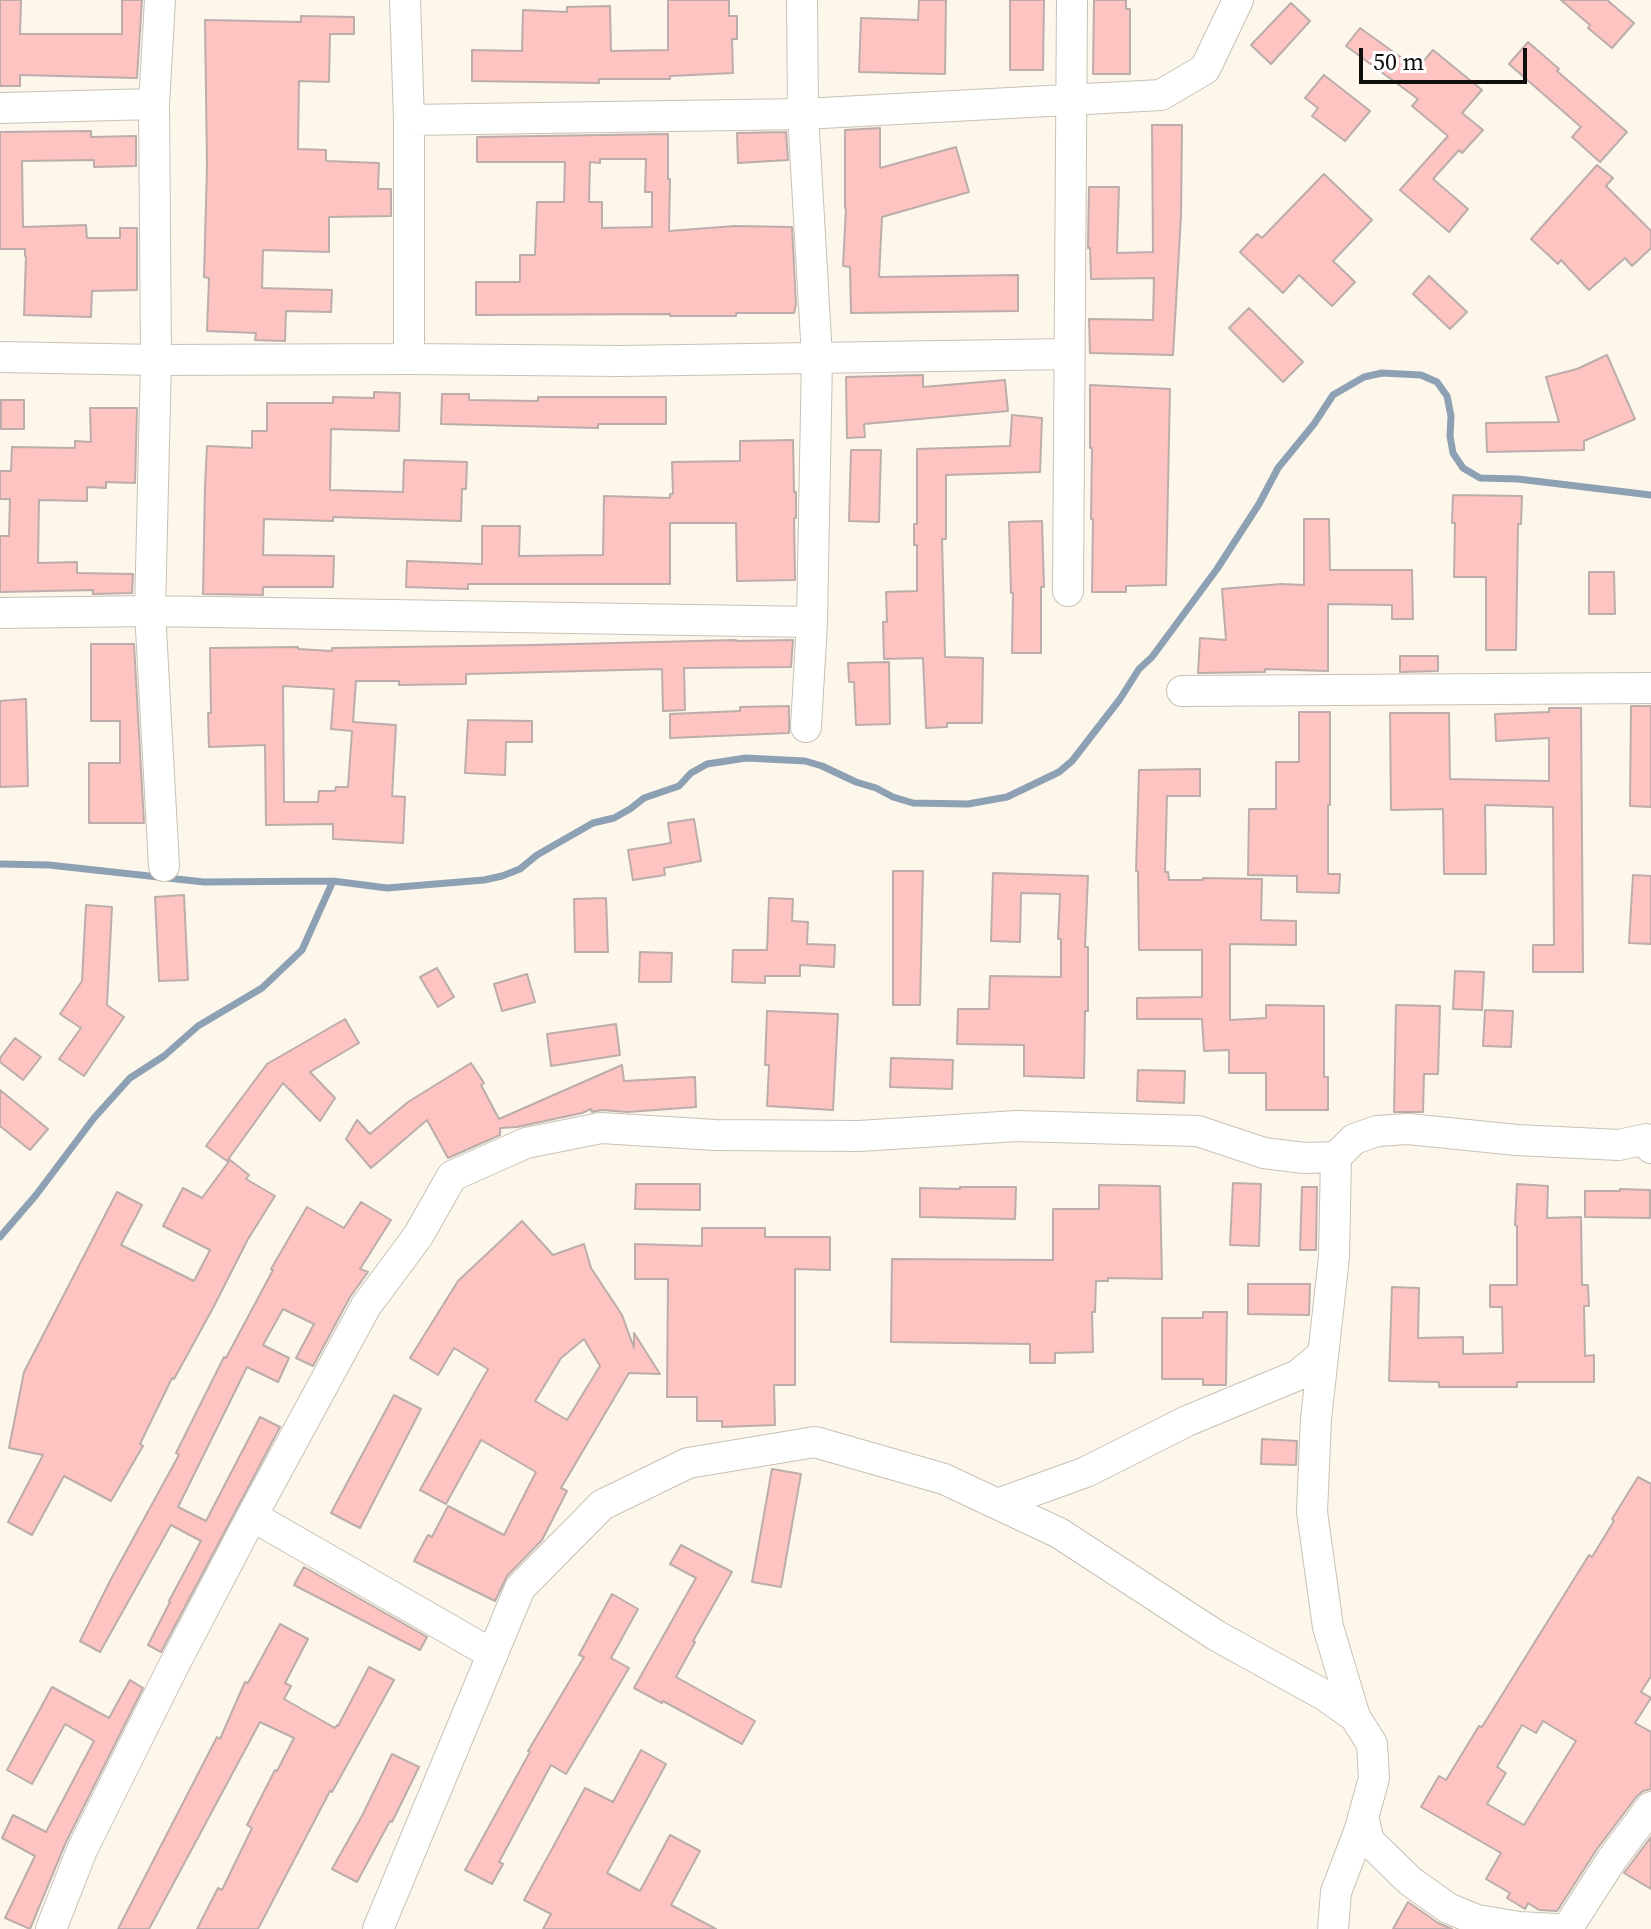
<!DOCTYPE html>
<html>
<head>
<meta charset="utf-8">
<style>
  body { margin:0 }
  #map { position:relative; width:1651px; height:1929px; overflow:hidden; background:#fcf7ea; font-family:"Source Serif 4",serif }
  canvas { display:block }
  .scale { position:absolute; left:1359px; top:48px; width:168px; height:36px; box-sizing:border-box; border:4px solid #110f0b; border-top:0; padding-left:10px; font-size:24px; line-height:28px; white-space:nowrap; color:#110f0b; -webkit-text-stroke:6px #fff; paint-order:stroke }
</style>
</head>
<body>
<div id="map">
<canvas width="1651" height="1929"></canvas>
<div class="scale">50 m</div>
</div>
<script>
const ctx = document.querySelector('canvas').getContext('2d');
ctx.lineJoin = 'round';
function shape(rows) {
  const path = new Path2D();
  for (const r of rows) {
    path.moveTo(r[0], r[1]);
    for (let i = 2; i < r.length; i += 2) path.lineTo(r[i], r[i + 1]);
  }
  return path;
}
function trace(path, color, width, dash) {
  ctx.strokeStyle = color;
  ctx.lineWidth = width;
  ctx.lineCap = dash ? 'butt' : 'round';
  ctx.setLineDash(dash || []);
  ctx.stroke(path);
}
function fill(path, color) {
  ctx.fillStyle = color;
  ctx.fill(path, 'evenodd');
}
trace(shape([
  [0,864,49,865,204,882,333,881],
  [0,1237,36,1195,94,1118,130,1078,164,1056,198,1026,262,988,302,950,333,881,387,888,484,880,502,876,520,869,537,855,593,823,614,818,630,809,644,798,679,786,691,773,707,764,746,758,805,761,822,766,856,782,876,788,893,797,913,803,968,804,1007,797,1059,772,1072,761,1120,699,1139,669,1152,657,1217,569,1259,504,1278,468,1314,424,1333,395,1364,377,1382,373,1421,375,1437,382,1447,396,1451,416,1450,436,1453,453,1463,468,1480,478,1518,479,1651,495]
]), '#8ea1b4', 7);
const building = shape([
  [0,0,21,0,20,34,122,34,122,0,142,0,137,78,20,75,20,86,0,86,0,0],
  [668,0,729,0,729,16,737,16,737,39,732,39,733,73,670,76,670,79,599,79,599,83,472,81,472,50,522,51,523,10,567,12,567,7,610,6,611,51,668,50,668,0],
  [919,0,946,0,945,74,859,72,861,18,918,20,919,0],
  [1010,0,1044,0,1043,70,1010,70,1010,0],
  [1094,0,1126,0,1126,9,1130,9,1130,74,1093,74,1094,0],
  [1561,0,1607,0,1634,23,1612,48,1588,28,1590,25,1561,0],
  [1291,3,1310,21,1271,64,1251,45,1291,3],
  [301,16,354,17,354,34,330,34,329,82,299,81,298,149,326,150,326,161,379,163,378,189,391,189,391,216,329,217,329,252,263,250,262,288,332,290,331,312,286,311,285,341,255,340,256,333,207,331,209,278,204,277,207,166,205,20,301,22,301,16],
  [1360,28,1417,69,1433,50,1482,90,1462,113,1483,130,1462,153,1459,150,1433,179,1468,209,1449,232,1400,190,1448,136,1412,106,1418,99,1346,46,1360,28],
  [1528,42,1559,69,1557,71,1627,132,1600,162,1572,137,1581,127,1509,64,1528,42],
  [1324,75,1370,111,1345,141,1312,116,1318,108,1305,98,1324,75],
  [1152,125,1182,125,1181,216,1173,355,1090,353,1089,319,1153,320,1154,278,1091,279,1090,248,1088,248,1089,187,1119,187,1117,253,1153,252,1152,125],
  [880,128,880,168,956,147,969,192,882,217,879,277,1018,275,1018,311,851,313,850,267,843,266,846,208,845,208,845,130,880,128],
  [91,131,91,137,136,136,136,166,94,167,94,160,22,161,23,227,86,225,87,238,120,238,120,228,137,228,137,290,92,291,91,317,24,315,26,256,25,256,25,249,0,249,0,132,91,131],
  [786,132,788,160,738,163,737,133,786,132],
  [668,134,668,179,670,179,669,231,735,226,792,227,796,304,794,313,736,313,736,316,670,316,670,314,476,315,476,282,520,282,520,255,535,255,537,202,564,202,565,162,477,162,477,137,668,134],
  [600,159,646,159,645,192,652,192,652,227,602,228,602,202,589,202,590,162,600,163,600,159],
  [1597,165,1613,178,1606,186,1651,231,1651,248,1632,266,1625,258,1589,290,1561,260,1558,264,1531,239,1597,165],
  [1324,174,1372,220,1333,261,1355,282,1332,306,1299,275,1283,293,1240,252,1257,234,1262,238,1324,174],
  [1429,276,1467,312,1450,329,1413,294,1429,276],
  [1249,308,1303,362,1283,382,1229,328,1249,308],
  [1607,355,1635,419,1584,441,1584,450,1487,452,1486,423,1559,422,1546,377,1577,369,1607,355],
  [923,375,923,387,1005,380,1008,411,864,424,865,437,847,438,846,377,923,375],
  [1090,385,1170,389,1166,585,1126,586,1126,592,1092,592,1093,519,1091,519,1092,448,1090,448,1090,385],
  [374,392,400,393,399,431,331,429,330,490,403,492,404,460,467,462,466,489,462,489,461,521,333,517,333,521,264,519,263,555,334,556,333,587,263,587,263,595,203,594,205,487,207,446,252,448,252,431,267,431,267,403,333,403,333,397,374,398,374,392],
  [442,394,469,394,469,400,538,401,538,397,666,397,666,424,598,424,598,428,441,424,442,394],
  [1,400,24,400,24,429,1,429,1,400],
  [90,408,137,408,135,483,106,482,106,488,87,487,87,501,39,500,38,563,77,562,77,573,133,574,132,593,93,594,93,590,0,592,0,536,9,536,10,499,0,499,0,471,11,471,12,447,75,448,75,441,91,442,90,408],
  [1012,415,1042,418,1040,472,946,475,946,539,942,539,945,657,983,658,982,723,947,723,947,727,926,728,923,658,884,659,883,622,887,622,886,592,917,591,917,545,914,545,914,524,917,524,917,449,1010,446,1012,415],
  [793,440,794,492,796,492,796,518,794,518,795,580,737,581,736,523,670,523,670,584,468,584,468,589,406,587,407,561,482,564,482,526,520,526,519,556,603,555,604,496,670,498,670,494,673,494,672,462,740,461,740,441,793,440],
  [851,450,881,450,879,522,849,521,851,450],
  [1453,495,1522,496,1521,524,1518,524,1516,650,1486,650,1486,577,1454,577,1455,523,1452,523,1453,495],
  [1304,519,1329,519,1330,570,1412,570,1413,619,1392,619,1392,605,1328,604,1328,671,1265,669,1265,672,1198,673,1200,638,1226,640,1222,589,1281,584,1304,585,1304,519],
  [1042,521,1044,587,1041,587,1041,653,1012,653,1013,593,1011,593,1009,522,1042,521],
  [1589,572,1614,572,1615,614,1589,614,1589,572],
  [736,640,736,641,793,640,791,667,684,668,685,710,663,711,662,669,466,674,466,684,399,685,399,681,356,681,353,722,396,725,392,796,405,797,403,843,333,839,333,824,266,825,265,745,209,747,208,713,211,713,210,648,298,647,298,649,332,651,332,648,534,645,736,640],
  [283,686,334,689,331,729,352,731,348,787,336,787,335,791,319,791,318,802,284,802,283,686],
  [91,644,134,644,144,823,89,823,89,763,120,763,120,721,91,721,91,644],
  [1400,656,1438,656,1438,671,1400,672,1400,656],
  [889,662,890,724,856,725,854,682,849,682,848,663,889,662],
  [26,699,28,786,0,787,0,701,26,699],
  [789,706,789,733,670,738,670,714,740,711,740,707,789,706],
  [1631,706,1651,706,1651,807,1630,806,1631,706],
  [1549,708,1581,708,1583,972,1533,972,1533,945,1554,945,1553,807,1485,805,1486,874,1444,874,1443,809,1391,810,1390,713,1449,713,1450,779,1549,781,1549,738,1496,741,1495,714,1549,712,1549,708],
  [1299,712,1330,712,1330,805,1328,805,1328,874,1340,874,1339,893,1297,892,1297,876,1248,875,1249,809,1276,809,1276,762,1299,762,1299,712],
  [468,720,532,721,532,742,506,742,505,775,465,773,468,720],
  [1200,769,1200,796,1167,796,1165,872,1168,872,1169,880,1203,880,1203,878,1262,879,1261,920,1296,921,1296,945,1230,944,1230,1020,1266,1018,1266,1005,1324,1006,1324,1077,1328,1077,1328,1110,1266,1110,1266,1073,1229,1073,1229,1050,1204,1051,1202,1019,1137,1019,1137,998,1202,997,1202,950,1139,950,1138,871,1136,871,1139,770,1200,769],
  [694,819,701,861,664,868,665,875,633,880,628,850,671,843,668,823,694,819],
  [893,871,923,871,920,1005,893,1005,893,871],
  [993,873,1088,876,1085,947,1088,947,1088,1011,1085,1011,1084,1078,1024,1076,1024,1045,957,1044,958,1009,989,1009,990,976,1061,977,1061,939,1058,939,1060,894,1021,893,1020,942,991,941,993,873],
  [1633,875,1651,876,1651,944,1629,943,1633,875],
  [184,895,188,980,159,981,155,897,184,895],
  [606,898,608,952,575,952,574,899,606,898],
  [769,898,793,899,792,921,808,922,807,944,835,945,834,967,800,965,800,976,765,976,765,983,732,982,733,950,767,950,769,898],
  [86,905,112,907,107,1005,124,1017,84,1076,59,1059,81,1028,60,1014,82,981,86,905],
  [640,952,672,953,671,982,639,982,640,952],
  [437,968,454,997,438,1007,420,977,437,968],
  [1455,971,1484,972,1482,1010,1453,1009,1455,971],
  [527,974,535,1002,502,1011,494,984,527,974],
  [1396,1005,1440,1006,1438,1074,1424,1074,1423,1112,1394,1112,1396,1005],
  [1485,1010,1513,1011,1511,1047,1483,1046,1485,1010],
  [767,1011,838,1014,833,1110,767,1106,769,1065,765,1065,767,1011],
  [345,1019,359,1043,310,1072,335,1098,320,1121,283,1083,227,1161,206,1146,267,1064,345,1019],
  [616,1024,620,1055,551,1066,547,1034,616,1024],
  [15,1038,41,1057,23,1080,0,1062,0,1058,15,1038],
  [891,1058,953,1060,952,1089,890,1087,891,1058],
  [471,1063,484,1083,481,1085,499,1119,622,1065,624,1081,695,1077,696,1107,628,1112,602,1110,592,1112,591,1109,582,1113,517,1127,500,1128,500,1135,448,1158,427,1120,371,1168,346,1139,357,1120,370,1134,408,1102,471,1063],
  [1138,1070,1185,1071,1184,1103,1137,1101,1138,1070],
  [0,1090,48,1129,30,1150,0,1126,0,1090],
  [230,1160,249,1175,246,1179,275,1196,248,1239,213,1308,174,1379,172,1378,140,1444,143,1446,111,1501,64,1476,32,1535,8,1522,43,1455,9,1448,24,1372,117,1192,142,1205,121,1245,194,1281,210,1250,163,1226,183,1188,202,1198,230,1160],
  [1233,1183,1261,1184,1259,1246,1230,1245,1233,1183],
  [636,1184,700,1184,700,1210,635,1209,636,1184],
  [1517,1184,1548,1186,1547,1218,1581,1217,1582,1285,1588,1285,1589,1306,1584,1306,1585,1356,1594,1355,1594,1382,1517,1382,1517,1387,1439,1387,1439,1382,1389,1381,1392,1287,1419,1288,1418,1338,1463,1337,1463,1354,1503,1353,1502,1307,1490,1307,1490,1285,1517,1285,1517,1226,1515,1225,1517,1184],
  [1099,1185,1160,1186,1162,1279,1108,1278,1108,1281,1096,1281,1095,1312,1092,1312,1093,1352,1055,1353,1055,1363,1030,1363,1030,1344,891,1342,892,1259,1053,1260,1053,1209,1099,1209,1099,1185],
  [960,1187,1016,1187,1015,1219,920,1217,920,1188,960,1189,960,1187],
  [1302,1187,1317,1187,1316,1250,1300,1250,1302,1187],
  [1620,1189,1650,1190,1650,1218,1585,1217,1585,1191,1620,1191,1620,1189],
  [361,1202,391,1220,360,1269,368,1272,350,1297,313,1366,296,1358,314,1324,283,1309,263,1345,289,1358,278,1382,247,1367,178,1507,206,1521,260,1417,280,1427,161,1652,148,1645,170,1602,169,1601,201,1541,171,1525,100,1652,80,1641,111,1579,179,1455,176,1453,224,1357,226,1358,273,1270,271,1269,307,1207,344,1228,361,1202],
  [522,1221,553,1255,584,1244,591,1268,622,1315,634,1348,634,1333,660,1374,629,1373,561,1488,567,1491,542,1540,507,1576,495,1601,414,1561,428,1535,432,1537,448,1506,504,1535,536,1472,481,1440,446,1504,420,1490,488,1369,454,1348,438,1375,410,1358,458,1281,522,1221],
  [584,1339,600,1366,567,1420,535,1401,561,1358,584,1339],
  [702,1228,765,1228,765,1237,830,1237,830,1270,795,1269,795,1385,774,1385,775,1425,722,1427,722,1421,697,1421,697,1397,667,1397,668,1279,635,1279,635,1244,702,1246,702,1228],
  [1248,1284,1310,1284,1309,1315,1248,1314,1248,1284],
  [1203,1312,1227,1312,1226,1385,1203,1385,1203,1379,1162,1379,1162,1318,1203,1318,1203,1312],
  [394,1395,421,1409,360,1528,331,1513,394,1395],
  [1262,1439,1297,1441,1296,1465,1261,1464,1262,1439],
  [772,1469,801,1474,781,1587,752,1582,772,1469],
  [1638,1477,1651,1484,1651,1676,1641,1692,1651,1698,1635,1723,1651,1732,1651,1789,1643,1791,1637,1796,1597,1849,1557,1911,1539,1910,1528,1903,1525,1909,1507,1898,1510,1893,1486,1879,1501,1853,1421,1807,1439,1776,1446,1780,1479,1726,1482,1727,1589,1555,1592,1557,1614,1521,1612,1519,1638,1477],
  [1543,1721,1576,1741,1524,1825,1487,1804,1506,1773,1497,1767,1522,1725,1536,1733,1543,1721],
  [681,1545,732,1572,693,1641,695,1642,676,1677,755,1721,742,1744,663,1701,662,1703,634,1688,696,1578,670,1564,681,1545],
  [304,1567,427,1637,420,1650,294,1585,304,1567],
  [612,1594,638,1609,611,1658,629,1668,566,1774,551,1765,499,1862,503,1864,492,1884,465,1870,530,1752,528,1751,584,1657,579,1655,612,1594],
  [280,1624,308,1639,285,1683,291,1686,284,1699,335,1728,337,1725,338,1726,369,1667,394,1680,332,1792,330,1791,258,1929,197,1929,218,1888,222,1890,252,1828,247,1825,275,1770,277,1771,294,1738,260,1722,149,1929,118,1929,217,1737,220,1739,245,1682,248,1683,280,1624],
  [130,1680,143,1688,66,1842,30,1929,5,1918,35,1856,2,1838,13,1815,46,1832,94,1741,65,1724,32,1784,7,1770,52,1687,109,1718,130,1680],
  [641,1750,666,1764,607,1873,640,1891,670,1835,700,1851,671,1905,716,1929,543,1929,551,1914,524,1900,552,1849,585,1788,613,1802,641,1750],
  [392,1754,419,1767,392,1822,390,1821,357,1882,332,1869,363,1814,392,1754],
  [1651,1837,1651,1889,1624,1873,1651,1837],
  [1408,1902,1438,1923,1452,1929,1393,1929,1408,1902]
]);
fill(building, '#fec4c1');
trace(building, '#bcadac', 2);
const minor = shape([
  [160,0,154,104,156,360,150,611,164,866],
  [405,0,409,120,409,359],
  [802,0,803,114,817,357,812,622,806,727],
  [0,108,154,104],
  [409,120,803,114,1161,95,1205,69,1238,0],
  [0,357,156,360,409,359,621,361,1069,354],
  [1068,591,1072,0],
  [0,613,150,611,812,622],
  [1182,691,1651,688],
  [1336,1157,1334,1257,1316,1419,1312,1512,1328,1627,1355,1717],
  [997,1504,1086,1472,1187,1421,1298,1375,1323,1354],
  [252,1516,492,1654],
  [1363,1817,1369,1841,1410,1881,1448,1908,1477,1920,1519,1927,1556,1929],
  [51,1929,82,1850,173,1667,252,1516,366,1306,418,1236,452,1176,526,1143,601,1128,715,1135,859,1136,1017,1126,1198,1131,1264,1153,1304,1158,1336,1157,1354,1139,1377,1131,1408,1129,1517,1140,1619,1145,1646,1139,1651,1148],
  [378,1929,520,1588,602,1505,688,1463,815,1442,944,1479,1059,1533,1217,1636,1324,1695,1355,1717,1372,1744,1374,1778,1360,1829,1336,1892,1333,1929],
  [1567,1929,1612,1859,1651,1807]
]);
trace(minor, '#c8c2b6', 32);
trace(minor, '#fff', 30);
</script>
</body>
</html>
